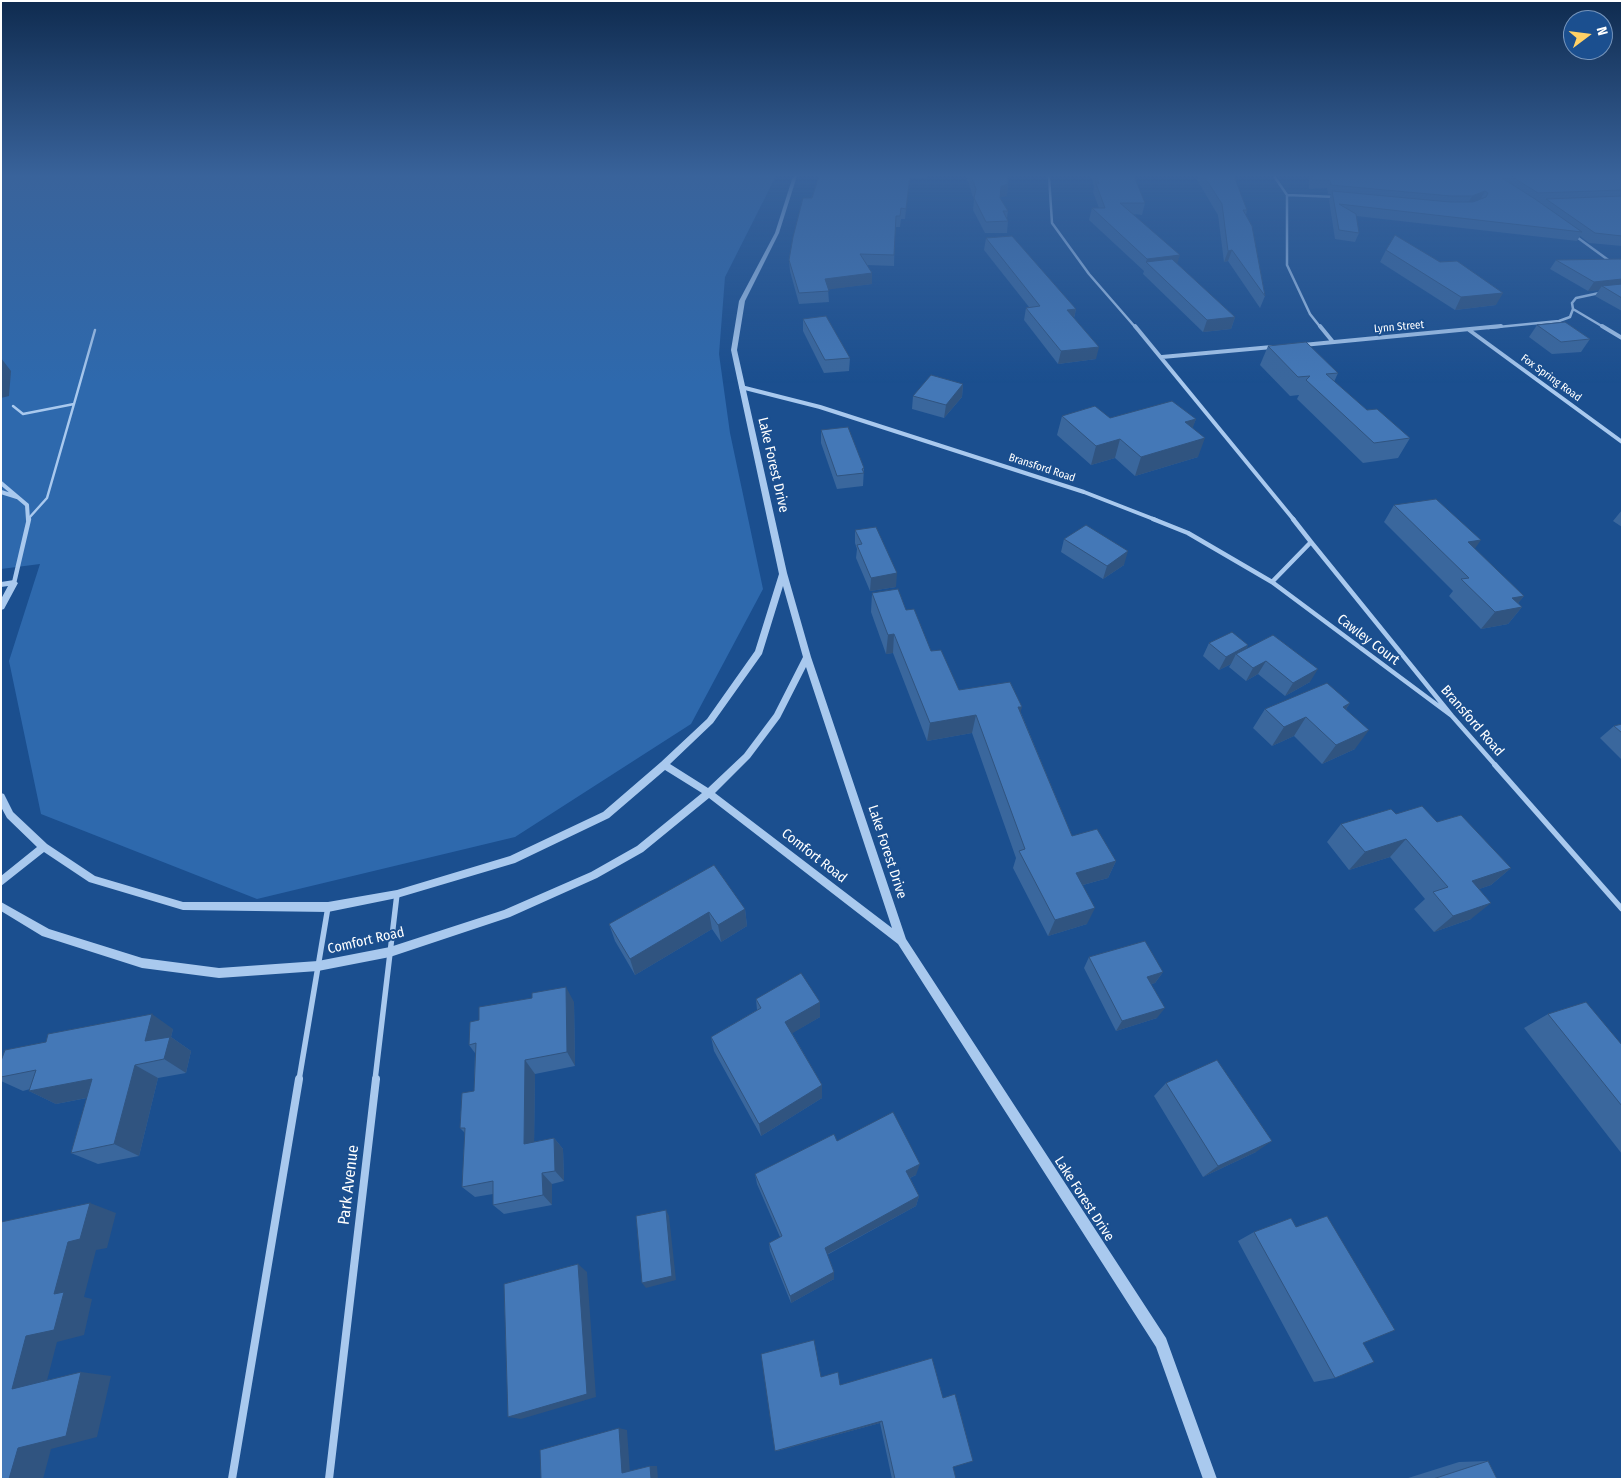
<!DOCTYPE html>
<html>
<head>
<meta charset="utf-8">
<style>
  body { margin:0 }
  #map { position:relative; width:1623px; height:1480px; overflow:hidden; background:#1b4f8f; font-family:"Fira Sans Condensed",sans-serif }
  canvas { display:block }
  .frame { position:absolute; inset:0; border:2px solid #fff; pointer-events:none }
  .north { position:absolute; left:1563px; top:10px; width:50px; height:50px; box-sizing:border-box; background:#1b4f8f; border:1px solid #7695bc; border-radius:50%; rotate:75deg; font-size:14px; font-weight:700; line-height:20px; text-align:center; color:#fff }
  .north::after { content:''; display:block; margin:auto; width:18px; height:22px; background:#ffd166; clip-path:polygon(50% 0,100% 100%,50% 72%,0 100%) }
</style>
</head>
<body>
<div id="map">
<canvas width="1623" height="1480"></canvas>
<div class="frame"></div>
<div class="north">N</div>
</div>
<script>
const ctx = document.querySelector('canvas').getContext('2d');
ctx.lineJoin = 'round';
function fill(path, color) {
  ctx.fillStyle = color;
  ctx.fill(path, 'evenodd');
}
function shape(rows) {
  const path = new Path2D();
  for (const r of rows) {
    path.moveTo(r[0], r[1]);
    for (let i = 2; i < r.length; i += 2) path.lineTo(r[i], r[i + 1]);
  }
  return path;
}
function trace(path, color, width, dash) {
  ctx.strokeStyle = color;
  ctx.lineWidth = width;
  ctx.lineCap = dash ? 'butt' : 'round';
  ctx.setLineDash(dash || []);
  ctx.stroke(path);
}
function drawText(font, color, halo, rows, align = 'center') {
  ctx.font = font + ' "Fira Sans Condensed",sans-serif';
  ctx.lineWidth = 4;
  ctx.setLineDash([]);
  ctx.textBaseline = 'middle';
  ctx.strokeStyle = halo;
  ctx.fillStyle = color;
  for (const [text, x, y, turn = 0] of rows) {
    ctx.save();
    ctx.translate(x, y);
    ctx.rotate((+turn || 0) * Math.PI / 180);
    ctx.textAlign = isNaN(turn) ? turn : align;
    if (halo) ctx.strokeText(text, 0, 0);
    ctx.fillText(text, 0, 0);
    ctx.restore();
  }
}
fill(shape([
  [1,176,776,176,725,277,719,354,730,433,763,589,691,724,515,837,257,899,41,814,9,661,40,564,1,569]
]), '#2e69ad');
trace(shape([
  [74,404,95,330],
  [13,406,23,414,74,404,47,498,29,518]
]), '#a9c9ee', 2.5);
trace(shape([
  [1049,176,1052,223,1089,274,1136,328],
  [1274,176,1287,195,1287,265,1310,314,1321,328],
  [1287,195,1336,197],
  [1574,235,1622,270],
  [1573,309,1605,328],
  [1488,328,1559,321,1570,317,1573,309,1572,303,1576,298,1604,292]
]), '#a9c9ee', 2.5);
trace(shape([
  [1135,326,1294,520],
  [1320,326,1333,342],
  [1602,326,1622,338],
  [1469,330,1622,442],
  [1303,345,1501,326],
  [1162,357,1272,347],
  [741,387,820,407,1084,492,1156,520],
  [1,483,27,505,28,520],
  [1,492,17,497]
]), '#a9c9ee', 4);
trace(shape([
  [1153,519,1188,533,1272,582,1452,716],
  [1311,542,1452,716,1496,766],
  [1272,582,1311,542,1293,519],
  [14,583,29,519]
]), '#a9c9ee', 4.5);
trace(shape([
  [1495,765,1622,909],
  [299,1080,328,907],
  [375,1080,397,894]
]), '#a9c9ee', 5.5);
trace(shape([
  [232,1479,299,1079],
  [329,1479,376,1079]
]), '#a9c9ee', 8);
fill(shape([
  [793,176,797,176,779,233,745,301,737,350,787,573,811,657,906,939,1166,1338,1217,1479,1203,1479,1156,1347,898,944,709,798,643,852,597,878,510,917,390,957,318,971,219,978,142,968,42,936,1,911,1,902,49,929,142,958,219,968,318,961,390,947,504,910,591,872,637,846,702,793,665,770,609,818,515,863,397,898,328,912,183,910,89,882,44,852,1,886,1,876,37,847,7,818,1,807,1,793,4,794,13,812,47,844,95,876,183,902,328,902,397,890,510,856,603,812,661,762,707,719,755,651,779,574,731,350,739,301,775,233,793,176],
  [783,586,803,657,774,714,744,754,708,788,670,764,713,723,762,654,783,586],
  [806,667,892,928,715,793,750,758,780,718,806,667],
  [14,580,18,583,4,609,1,610,1,599,8,586,1,587,1,582,14,580]
]), '#a9c9ee');
fill(shape([
  [819,176,927,176,927,178,910,178,905,219,901,219,900,227,895,227,894,266,867,265,872,284,828,289,829,302,799,304,790,271,789,260],
  [966,176,1008,176,1008,184,1007,196,1000,197,1000,198,1008,211,1007,218,1008,221,1007,233,985,233,973,210,974,200],
  [1091,176,1134,176,1145,203,1142,215,1134,214,1177,264,1235,317,1231,329,1203,332,1143,274,1144,271,1089,220,1092,208,1099,208,1093,192,1094,187],
  [1199,176,1234,176,1247,210,1246,215,1265,296,1260,308,1228,261,1224,262,1218,215,1197,180],
  [1309,176,1622,176,1622,246,1589,243,1580,236,1577,241,1356,216,1359,233,1355,242,1335,239,1329,200,1331,194,1328,194,1327,188,1309,189],
  [986,238,1076,309,1074,318,1096,359,1058,364,1024,320,1026,308,1029,307,984,250],
  [1386,250,1496,305,1455,310,1380,262],
  [1622,259,1622,311,1595,296,1599,290,1588,291,1550,269,1556,260],
  [803,319,850,358,849,371,824,373,803,331],
  [1537,325,1590,339,1581,352,1552,354,1529,337],
  [1268,346,1338,373,1334,382,1367,410,1410,438,1398,458,1363,463,1297,399,1299,395,1290,396,1260,365],
  [963,384,962,397,944,418,912,409,913,396],
  [1062,416,1110,418,1196,419,1192,428,1198,457,1135,476,1115,458,1091,465,1057,435],
  [821,430,864,468,863,486,837,489,821,443],
  [1394,505,1475,549,1524,596,1518,603,1522,607,1508,624,1481,629,1449,596,1453,591,1384,522],
  [1622,510,1622,527,1613,521],
  [855,530,896,587,870,591,856,558,857,549,855,543],
  [1064,539,1124,565,1103,579,1061,552],
  [872,593,906,610,931,651,959,690,1021,713,1072,836,1116,861,1108,878,1083,885,1087,924,1048,936,1013,868,1016,858,972,733,927,741,893,653,886,654,871,612],
  [1209,643,1248,645,1246,649,1310,682,1285,696,1258,674,1246,681,1229,667,1231,664,1219,670,1203,656],
  [1350,703,1346,709,1355,749,1322,764,1294,736,1272,746,1253,728,1265,709],
  [1622,724,1622,760,1600,738,1614,726],
  [1396,814,1437,822,1511,868,1491,885,1479,889,1471,919,1434,932,1414,909,1425,899,1390,857,1349,870,1327,842,1341,824],
  [745,909,747,926,721,942,712,929,635,975,615,941,609,924],
  [1089,957,1163,972,1155,983,1151,984,1157,1018,1116,1031,1084,968],
  [756,999,820,1002,820,1017,792,1033,822,1085,822,1098,761,1136,714,1051,711,1037,757,1010],
  [574,1002,575,1066,535,1074,534,1142,554,1138,563,1149,564,1181,552,1184,552,1205,504,1214,493,1205,493,1194,475,1197,462,1187,465,1133,460,1128,474,1091,475,1053,469,1045],
  [1548,1014,1622,1045,1622,1154,1524,1028],
  [173,1029,171,1037,191,1051,186,1073,158,1078,139,1156,98,1164,71,1153,87,1098,56,1104,29,1091,30,1089,23,1091,1,1081,1,1061],
  [1166,1083,1256,1152,1203,1177,1154,1096],
  [837,1141,916,1175,910,1178,919,1196,916,1206,827,1255,834,1272,834,1279,791,1303,770,1251,769,1243,780,1237,757,1184,755,1174],
  [1254,1232,1363,1343,1335,1378,1314,1382,1238,1241],
  [821,1377,840,1385,956,1479,892,1479,880,1423,777,1451,775,1451],
  [1488,1461,1497,1479,1405,1479,1459,1462]
]), '#3a679d');
fill(shape([
  [910,176,911,176,905,219,906,209],
  [1008,184,1007,196,1000,197,1001,186],
  [1485,191,1480,200,1467,205,1472,196],
  [1232,250,1228,261,1224,262,1228,251],
  [1180,255,1176,267,1146,262,1147,259],
  [872,273,872,284,825,290,825,279],
  [1622,279,1622,288,1602,286,1599,290,1588,291,1594,282],
  [1503,293,1496,305,1455,310,1461,297],
  [1076,309,1073,322,1067,310],
  [1235,317,1231,329,1203,332,1207,320],
  [1099,347,1096,359,1058,364,1061,351],
  [1,358,11,371,9,396,1,398],
  [963,384,962,397,944,418,946,405],
  [1196,419,1189,438,1185,422],
  [1205,438,1198,457,1135,476,1141,457],
  [1120,439,1115,458,1091,465,1096,446],
  [1481,540,1469,557,1468,542],
  [1128,551,1124,565,1103,579,1107,566],
  [897,573,896,587,870,591,871,578],
  [1524,596,1514,608,1522,607,1508,624,1481,629,1495,612,1512,598],
  [894,634,893,653,886,654,888,635],
  [1248,645,1241,658,1236,654,1231,664,1219,670,1226,657],
  [1266,661,1258,674,1246,681,1253,668],
  [1318,669,1310,682,1285,696,1293,683],
  [1350,703,1337,722,1343,707],
  [1018,707,1022,707,1017,725],
  [976,715,972,733,927,741,930,723],
  [1306,717,1294,736,1272,746,1284,727],
  [1369,730,1355,749,1322,764,1336,745],
  [1406,839,1390,857,1349,870,1365,852],
  [1116,861,1108,878,1068,889,1076,873],
  [1511,868,1491,885,1453,898,1472,881],
  [1491,903,1471,919,1434,932,1453,916],
  [1095,908,1087,924,1048,936,1055,920],
  [745,909,747,926,721,942,718,925],
  [709,912,712,929,635,975,630,959],
  [1163,972,1155,983,1140,987,1147,977],
  [566,987,574,1002,575,1066,567,1052],
  [820,1002,820,1017,786,1037,785,1022],
  [1165,1008,1157,1018,1116,1031,1122,1021],
  [152,1014,173,1029,171,1037,191,1051,186,1073,164,1059,145,1041],
  [525,1060,535,1074,534,1155,524,1144],
  [135,1065,158,1078,139,1156,114,1144],
  [92,1079,116,1092,56,1104,29,1091],
  [822,1085,822,1098,761,1136,759,1124],
  [554,1138,563,1149,564,1181,555,1171],
  [1272,1141,1256,1152,1203,1177,1218,1166],
  [920,1164,916,1175,903,1181,906,1171],
  [542,1173,552,1184,552,1205,543,1195],
  [919,1196,916,1206,824,1256,825,1248],
  [90,1203,116,1213,107,1248,96,1250,84,1297,92,1299,84,1335,57,1342,44,1392,12,1389,26,1336,68,1242],
  [666,1210,669,1216,676,1280,646,1288,642,1283],
  [578,1264,587,1272,596,1397,521,1419,508,1417],
  [834,1272,834,1279,791,1303,790,1296],
  [81,1372,111,1376,97,1437,51,1449,43,1479,9,1479,18,1448],
  [882,1421,880,1423,777,1451,775,1451],
  [619,1428,627,1430,630,1473,622,1473],
  [650,1466,657,1466,658,1479,651,1479]
]), '#305480');
const building = shape([
  [819,176,910,176,906,209,901,208,900,216,896,216,894,255,860,254,872,273,825,279,829,291,799,293,789,260,793,237,803,198,812,198,819,176],
  [971,176,1008,176,1008,184,1001,186,1000,198,1008,211,1003,211,1008,221,986,222,974,198,976,189,971,176],
  [1097,176,1134,176,1145,203,1120,203,1180,255,1147,259,1092,208,1105,208,1095,181,1099,184,1097,176],
  [1204,176,1234,176,1247,210,1243,210,1252,226,1265,296,1232,250,1228,251,1222,204,1204,176],
  [1312,176,1499,176,1535,199,1582,232,1339,204,1356,214,1359,233,1339,230,1332,191,1450,202,1473,202,1486,197,1488,193,1485,191,1472,196,1451,196,1331,185,1330,180,1312,180,1312,176],
  [1511,176,1622,176,1622,190,1538,193,1511,176],
  [1622,196,1622,236,1595,233,1546,199,1622,196],
  [1395,235,1440,262,1457,261,1503,293,1461,297,1386,250,1395,235],
  [1012,236,1076,309,1067,310,1099,347,1061,351,1026,308,1040,306,986,238,1012,236],
  [1172,259,1235,317,1207,320,1146,262,1172,259],
  [1620,259,1622,259,1622,279,1594,282,1556,260,1620,259],
  [1622,284,1622,298,1602,286,1622,284],
  [826,316,850,358,825,360,803,319,826,316],
  [1565,322,1590,339,1561,342,1537,325,1565,322],
  [1306,342,1338,373,1326,374,1367,410,1377,409,1410,438,1374,443,1306,380,1310,376,1298,377,1268,346,1306,342],
  [931,375,963,384,946,405,913,396,931,375],
  [1172,401,1196,419,1185,422,1205,438,1141,457,1120,439,1096,446,1062,416,1095,406,1110,418,1172,401],
  [848,427,864,468,862,469,864,473,837,476,821,430,848,427],
  [1436,499,1481,540,1468,542,1524,596,1512,598,1522,607,1495,612,1461,579,1469,578,1394,505,1436,499],
  [1086,525,1128,551,1107,566,1064,539,1086,525],
  [876,527,897,573,871,578,857,545,862,544,855,530,876,527],
  [898,589,906,610,914,609,931,651,941,650,959,690,1010,682,1022,707,1018,707,1072,836,1097,829,1116,861,1076,873,1095,908,1055,920,1019,851,1025,849,976,715,930,723,894,634,888,635,872,593,898,589],
  [1232,632,1248,645,1226,657,1209,643,1232,632],
  [1273,635,1318,669,1293,683,1266,661,1253,668,1236,654,1273,635],
  [1327,683,1350,703,1343,707,1369,730,1336,745,1306,717,1284,727,1265,709,1327,683],
  [1622,724,1622,733,1614,726,1622,724],
  [1422,806,1437,822,1461,815,1511,868,1472,881,1491,903,1453,916,1433,892,1448,887,1406,839,1365,852,1341,824,1391,809,1396,814,1422,806],
  [714,865,745,909,718,925,709,912,630,959,609,924,714,865],
  [1145,941,1163,972,1147,977,1165,1008,1122,1021,1089,957,1145,941],
  [801,973,820,1002,785,1022,822,1085,759,1124,711,1037,761,1008,756,999,801,973],
  [566,987,567,1052,525,1060,524,1144,554,1138,555,1171,542,1173,543,1195,493,1205,493,1181,462,1187,465,1128,460,1128,462,1093,474,1091,476,1043,469,1045,470,1022,479,1020,479,1007,532,998,532,993,566,987],
  [1586,1002,1622,1045,1622,1106,1548,1014,1586,1002],
  [152,1014,145,1041,170,1037,164,1059,135,1065,114,1144,71,1153,92,1079,29,1091,36,1070,1,1077,1,1061,5,1050,46,1042,48,1034,152,1014],
  [1217,1060,1272,1141,1218,1166,1166,1083,1217,1060],
  [893,1112,920,1164,906,1171,919,1196,825,1248,834,1272,790,1296,769,1243,782,1236,755,1174,834,1134,837,1141,893,1112],
  [90,1203,80,1239,68,1242,54,1294,64,1292,54,1330,26,1336,12,1389,81,1372,66,1436,18,1448,9,1479,1,1479,1,1222,90,1203],
  [666,1210,672,1276,642,1283,636,1216,666,1210],
  [1327,1216,1395,1330,1363,1343,1374,1362,1335,1378,1254,1232,1291,1218,1296,1227,1327,1216],
  [578,1264,587,1394,508,1417,504,1284,578,1264],
  [814,1340,821,1377,838,1372,840,1385,932,1358,943,1398,955,1394,973,1461,953,1467,956,1479,895,1479,882,1421,775,1451,761,1354,814,1340],
  [619,1428,622,1473,650,1466,651,1479,541,1479,540,1450,619,1428],
  [1488,1461,1497,1479,1433,1479,1488,1461]
]);
fill(building, '#4478b7');
trace(building, '#305480', 1);
const sky = ctx.createLinearGradient(0, 0, 0, 383);
sky.addColorStop(0, '#0f2b4f');
sky.addColorStop(0.46, '#39639b');
sky.addColorStop(1, '#39639b00');
ctx.fillStyle = sky;
ctx.fillRect(0, 0, 1623, 383);
drawText('11px', '#fff', '#1b4f8f', [
  ["Lynn Street",1399,327,-5],
  ["Fox Spring Road",1551,378,36],
  ["Bransford Road",1042,468,18]
]);
drawText('14px', '#fff', '#1b4f8f', [
  ["Lake Forest Drive",773,465,77],
  ["Cawley Court",1368,640,37],
  ["Bransford Road",1472,721,49],
  ["Lake Forest Drive",887,852,72],
  ["Comfort Road",814,856,38],
  ["Comfort Road",366,941,-13],
  ["Lake Forest Drive",1084,1199,57]
]);
drawText('16px', '#fff', '#1b4f8f', [
  ["Park Avenue",349,1185,-83]
]);
</script>
</body>
</html>
